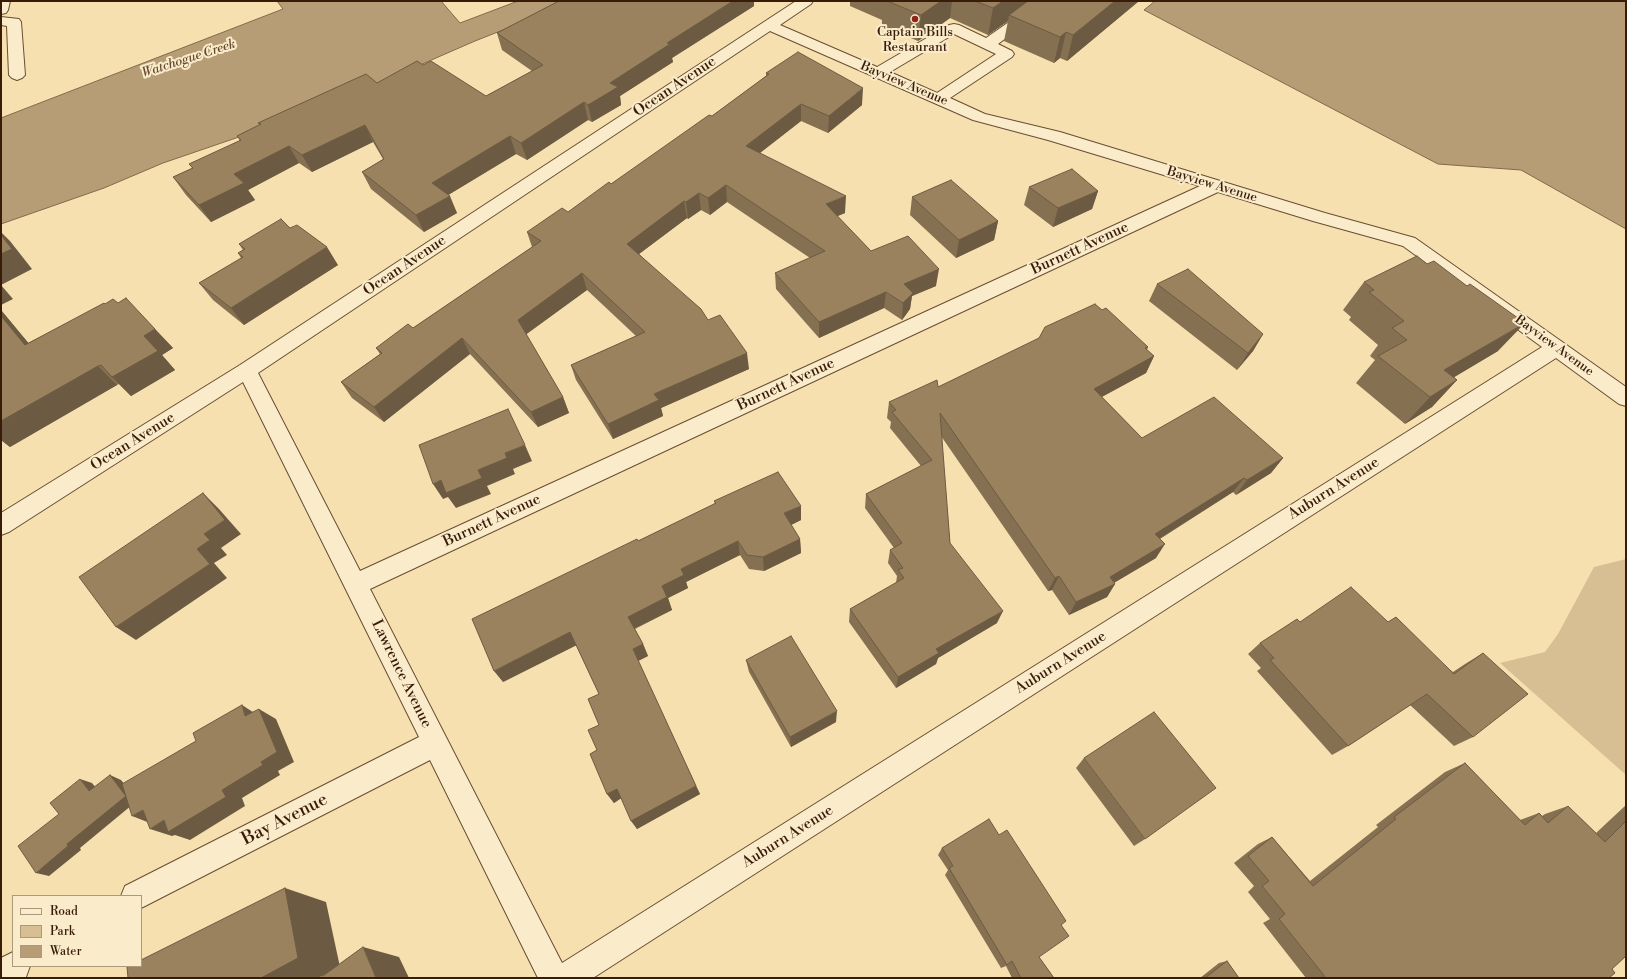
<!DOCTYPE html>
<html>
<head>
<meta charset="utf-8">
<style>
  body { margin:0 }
  #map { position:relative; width:1627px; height:979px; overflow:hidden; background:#f7e0af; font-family:"Libre Bodoni",serif }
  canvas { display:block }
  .frame { position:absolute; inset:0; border:2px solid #381c08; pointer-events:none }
  .legend { position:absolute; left:12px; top:895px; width:130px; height:72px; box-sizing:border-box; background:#faebcb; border:1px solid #ac987d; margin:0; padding:5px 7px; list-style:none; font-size:12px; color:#381c08 }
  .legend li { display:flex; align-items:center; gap:8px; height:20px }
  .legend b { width:20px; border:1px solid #ac987d }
</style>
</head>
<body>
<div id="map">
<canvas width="1627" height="979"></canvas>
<div class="frame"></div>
<ul class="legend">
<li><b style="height:5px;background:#faebcb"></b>Road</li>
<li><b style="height:11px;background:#d7bf93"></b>Park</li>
<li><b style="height:11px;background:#b69d76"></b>Water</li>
</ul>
</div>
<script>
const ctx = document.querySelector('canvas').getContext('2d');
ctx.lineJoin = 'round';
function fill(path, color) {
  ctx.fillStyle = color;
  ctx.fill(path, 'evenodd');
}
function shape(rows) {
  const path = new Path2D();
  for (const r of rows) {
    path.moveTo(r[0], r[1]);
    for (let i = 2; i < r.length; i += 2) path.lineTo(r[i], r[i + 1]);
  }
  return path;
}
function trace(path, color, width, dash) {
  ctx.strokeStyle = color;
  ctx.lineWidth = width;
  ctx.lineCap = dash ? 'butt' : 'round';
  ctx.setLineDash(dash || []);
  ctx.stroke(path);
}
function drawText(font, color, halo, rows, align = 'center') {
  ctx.font = font + ' "Libre Bodoni",serif';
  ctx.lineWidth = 4;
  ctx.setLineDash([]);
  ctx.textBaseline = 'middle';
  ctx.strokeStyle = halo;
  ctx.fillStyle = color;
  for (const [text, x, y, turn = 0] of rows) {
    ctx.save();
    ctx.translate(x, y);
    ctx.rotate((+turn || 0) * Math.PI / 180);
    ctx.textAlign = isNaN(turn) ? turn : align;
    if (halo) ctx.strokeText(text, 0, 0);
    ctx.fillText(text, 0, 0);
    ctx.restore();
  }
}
fill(shape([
  [1626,559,1626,775,1500,663,1545,652,1558,634,1594,567]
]), '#d7bf93');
const water = shape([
  [277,1,441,1,460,23,518,1,576,1,475,41,312,112,163,163,104,188,1,224,1,118,283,9,277,1],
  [1155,1,1626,1,1626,229,1521,170,1438,164,1144,10,1155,1]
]);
fill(water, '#b69d76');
trace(water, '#84694a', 1);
const minor = shape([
  [1,1,10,1,8,10,6,13,1,14,1,1],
  [796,1,813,1,811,4,780,25,877,67,949,25,954,24,959,25,986,38,1039,1,1055,1,998,44,1012,51,1014,54,1012,57,950,98,985,114,1060,132,1325,213,1415,238,1626,387,1626,406,1619,404,1556,358,593,978,538,978,430,760,145,906,141,908,141,896,121,896,125,886,419,737,243,382,9,532,1,535,1,513,240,365,796,1],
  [770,31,973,120,1048,140,1200,186,360,571,258,373,770,31],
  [954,34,996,54,937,93,890,72,954,34],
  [1218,192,1313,221,1403,246,1542,347,562,963,370,589,1218,192],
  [1,17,19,19,21,22,25,75,22,78,17,80,12,78,9,75,7,26,1,25,1,17],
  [13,952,13,966,30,966,26,977,24,978,1,978,1,958,13,952]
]);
trace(minor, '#684d32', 2);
fill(minor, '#faebcb');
fill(shape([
  [559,1,754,1,754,6,672,58,673,62,620,96,621,105,592,122,588,120,527,160,516,154,448,195,457,213,424,232,371,189,362,172,383,159,373,142,312,172,299,163,248,190,255,200,211,222,186,195,173,177,192,168,189,164,240,141,237,136,260,125,258,123,377,83,423,65,486,96,532,71,502,50,497,33],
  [850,1,1139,1,1067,61,1060,58,1054,63,1004,41,1008,21,988,35,950,18,918,41,882,26,882,20,850,6],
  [766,73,862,105,828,133,801,121,760,153,845,213,837,216,871,251,936,286,912,296,910,309,902,320,884,308,819,338,776,289,775,273,810,258,727,202,710,215,701,210,688,219,687,218,639,254,708,320,749,369,661,408,663,416,613,439,576,380,571,365,636,336,587,290,526,334,563,397,569,413,538,427,470,354,384,422,352,398,341,382,380,354,376,348,413,328,532,247,527,232,568,212,611,184,712,116,766,76],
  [1029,187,1098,191,1092,209,1053,227,1024,205],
  [912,197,998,221,994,240,956,258,910,215],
  [290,228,338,265,244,325,213,300,199,283,241,258,238,253,243,250,239,244],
  [1364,282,1498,351,1454,377,1457,380,1432,407,1405,424,1356,383,1375,360,1370,356,1378,345,1349,320,1351,317,1343,310],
  [1157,284,1263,334,1253,351,1237,370,1149,301],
  [106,304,155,329,173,348,162,355,175,370,131,396,119,384,117,385,10,447,1,440,1,310,28,343],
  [1102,310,1148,347,1147,350,1154,356,1146,373,1102,397,1142,438,1283,458,1271,473,1236,495,1233,492,1160,539,1156,558,1114,583,1115,584,1107,597,1069,615,1052,590,1048,591,941,436,950,543,997,623,938,658,936,664,896,688,849,622,850,609,896,583,897,576,888,563,890,550,894,548,865,508,866,494,921,466,890,428,891,422,887,418,889,402,938,387],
  [714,501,801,520,791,525,800,539,801,553,764,571,749,569,740,555,686,582,688,588,668,598,672,610,635,629,643,644,648,656,638,661,700,794,637,829,621,798,614,803,607,794,597,750,599,725,599,694,576,645,503,682,638,541,715,504],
  [1300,622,1388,622,1453,672,1465,664,1483,653,1473,737,1454,746,1410,705,1348,746,1332,755,1257,671,1261,668,1248,654,1260,643],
  [746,660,836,722,791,747,749,672],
  [1084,758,1145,839,1134,846,1076,768],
  [1465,763,1520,820,1539,813,1542,816,1545,814,1568,806,1596,833,1626,805,1626,956,1612,969,1609,978,1306,978,1263,923,1270,919,1248,892,1254,886,1234,863,1258,844,1272,837,1310,881,1378,827,1376,825,1445,772],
  [999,835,1061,925,1039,957,1054,978,1012,978,1006,966,1001,968,945,875,948,870,938,855,942,848],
  [1227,961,1239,978,1200,978,1219,963]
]), '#857052');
fill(shape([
  [733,1,754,1,754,6,672,58,673,62,620,96,621,105,592,122,588,105,610,83,667,43],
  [941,1,952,1,950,18,918,41,921,15],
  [1003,1,1036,1,1009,15,1008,21,988,35,993,8],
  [1115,1,1139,1,1067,61,1073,35],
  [1066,32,1060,58,1054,63,1060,37],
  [863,88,862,105,828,133,829,116],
  [584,102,588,120,527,160,521,143],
  [801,104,801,121,747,163,746,146],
  [365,125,373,142,312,172,302,155],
  [510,136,516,154,440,200,432,183],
  [289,146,299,163,248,190,255,200,211,222,199,205,234,174],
  [726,185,727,202,710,215,708,198],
  [1098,191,1092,209,1053,227,1058,208],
  [699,193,701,210,688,219,686,202],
  [450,196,457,213,424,232,416,215],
  [846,196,845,213,826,221,826,204],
  [684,201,687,218,631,260,627,244],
  [998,221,994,240,956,258,959,240],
  [1,232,10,241,32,269,1,285,13,299,1,305],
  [327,247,338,265,244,325,231,308],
  [939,269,936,286,912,296,910,309,902,320,903,303,904,284],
  [582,273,587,290,524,336,518,320],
  [886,292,884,308,819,338,819,322],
  [1,310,46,364,25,345,1,316],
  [1525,323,1498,351,1426,394,1444,370],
  [155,329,173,348,162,355,175,370,131,396,112,377,144,336],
  [1263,334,1253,351,1237,370,1248,353],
  [462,338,470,354,384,422,374,407],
  [747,353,749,369,661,408,663,416,613,439,608,424,654,394],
  [1154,356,1146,373,1088,404,1094,389],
  [98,366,117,385,10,447,1,440,1,421],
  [1457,380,1432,407,1405,424,1430,397],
  [563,397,569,413,538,427,531,412],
  [525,445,532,461,513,469,515,474,487,486,491,494,456,508,448,497,443,499,433,484,441,480,478,470,505,453],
  [1283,458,1271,473,1236,495,1247,480],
  [1244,478,1233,492,1146,547,1155,534],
  [203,493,219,509,241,534,221,548,227,555,214,563,227,578,136,640,116,627,197,549,204,534],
  [801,506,801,520,785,528,784,513],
  [800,539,801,553,764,571,763,557],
  [738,541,740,555,686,582,688,588,668,598,672,610,633,629,628,617,681,569],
  [1165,544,1156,558,1105,588,1115,584,1107,597,1069,615,1076,602,1110,577],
  [1059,576,1052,590,1048,591,1055,578],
  [1003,611,997,623,938,658,936,664,896,688,898,677,936,649],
  [570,632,577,645,503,682,494,671],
  [643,644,648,656,638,661,633,649],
  [242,705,259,716,245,716],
  [259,709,276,719,294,762,278,771,280,775,242,798,245,806,190,840,175,835,172,836,150,829,164,820,222,790,261,762],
  [837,711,836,722,791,747,790,737],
  [110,775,121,780,138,800,80,848,81,850,49,876,36,873,67,844],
  [80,779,92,783,102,795,89,791],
  [696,786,700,794,637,829,631,821],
  [617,789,623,797,614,803,607,794],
  [143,810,155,825,132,816],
  [285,888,326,902,340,967,318,978,261,978],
  [363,947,399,957,409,978,376,978]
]), '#6c5b42');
const building = shape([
  [559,1,733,1,667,43,670,44,610,83,618,87,588,105,584,102,521,143,510,136,432,183,450,196,416,215,362,172,384,159,365,125,302,155,289,146,234,174,244,183,199,205,173,177,193,168,189,164,241,140,237,136,261,124,258,123,366,74,377,83,417,61,423,65,431,61,486,96,543,65,497,33,559,1],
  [887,1,941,1,921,15,887,1],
  [975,1,1003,1,993,8,975,1],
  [1028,1,1115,1,1073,35,1066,32,1060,37,1009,15,1028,1],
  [798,52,863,88,829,116,801,104,746,146,846,196,826,204,871,251,908,236,939,269,904,284,913,293,903,303,886,292,819,322,775,273,825,251,726,185,708,198,699,193,686,202,684,201,627,244,701,309,708,320,720,315,747,353,654,394,659,400,608,424,571,365,645,332,582,273,518,320,563,397,531,412,462,338,374,407,341,382,382,353,376,348,408,324,413,328,541,241,527,232,562,208,568,212,609,182,611,184,709,115,712,116,769,74,766,73,798,52],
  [1072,169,1098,191,1058,208,1029,187,1072,169],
  [951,180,998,221,959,240,912,197,951,180],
  [281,219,290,228,297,225,327,247,231,308,199,283,243,257,238,253,245,249,239,244,281,219],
  [1,235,12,249,1,254,1,235],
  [1417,256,1427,264,1434,261,1467,286,1470,284,1525,323,1444,370,1457,380,1430,397,1378,356,1407,340,1392,328,1404,321,1369,292,1374,290,1364,282,1417,256],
  [1188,269,1263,334,1248,353,1157,284,1188,269],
  [126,298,155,329,144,336,158,351,112,377,101,365,98,366,1,421,1,316,25,345,104,303,105,304,113,299,118,303,126,298],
  [1095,304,1102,310,1106,308,1148,347,1145,348,1154,356,1094,389,1142,438,1214,397,1283,458,1247,480,1244,478,1155,534,1165,544,1110,577,1115,584,1076,602,1059,576,1055,578,940,413,950,543,1003,611,936,649,939,653,898,677,850,609,904,578,898,570,903,568,890,550,902,543,866,494,932,460,892,412,896,410,889,402,937,380,938,387,1039,338,1045,327,1095,304],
  [508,409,525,445,505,453,507,458,478,470,482,478,446,493,441,480,433,484,419,445,508,409],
  [778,472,801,506,784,513,800,539,763,557,747,555,738,541,681,569,684,575,662,586,667,597,628,617,643,644,633,649,696,786,631,821,617,789,607,794,590,754,597,750,588,730,599,725,588,699,599,694,570,632,494,671,472,619,637,539,638,541,716,503,714,501,778,472],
  [203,493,225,520,204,534,210,540,197,549,210,564,116,627,79,577,203,493],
  [1351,587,1388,622,1396,617,1454,674,1483,653,1528,694,1473,737,1427,694,1348,746,1270,660,1274,658,1260,643,1297,619,1300,622,1351,587],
  [791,636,837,711,790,737,746,660,791,636],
  [242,705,245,716,259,709,277,752,261,762,263,765,222,790,226,797,168,832,164,820,150,829,143,810,132,816,122,784,196,741,193,733,242,705],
  [1154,712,1216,788,1145,839,1084,758,1154,712],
  [1465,763,1525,825,1539,813,1548,823,1568,806,1605,842,1626,821,1626,956,1612,969,1615,973,1609,978,1326,978,1279,919,1285,914,1262,886,1269,881,1248,856,1272,837,1313,886,1396,819,1394,817,1465,763],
  [110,775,125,795,126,796,67,844,68,846,36,873,18,846,59,814,50,803,80,779,89,791,110,775],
  [989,819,999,835,1007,830,1066,921,1061,925,1069,936,1039,957,1054,978,1021,978,1012,961,1007,965,949,868,953,866,942,848,989,819],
  [285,888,298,958,261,978,128,978,127,967,129,966,141,966,141,960,285,888],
  [363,947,376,978,320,978,363,947],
  [1227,961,1239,978,1205,978,1227,961]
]);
fill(building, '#9b825f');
trace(building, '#6c5b42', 1);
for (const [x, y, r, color] of [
  [915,19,4,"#8f2418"]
]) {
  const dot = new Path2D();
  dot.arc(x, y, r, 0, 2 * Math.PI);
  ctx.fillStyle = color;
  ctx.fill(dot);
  trace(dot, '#faebcb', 1.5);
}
drawText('13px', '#381c08', '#faebcb', [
  ["Captain Bills",915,33],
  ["Restaurant",915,48]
]);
drawText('italic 13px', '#64492e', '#faebcb', [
  ["Watchogue Creek",189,59,-18]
]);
drawText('13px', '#381c08', '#faebcb', [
  ["Bayview Avenue",904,84,23],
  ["Bayview Avenue",1212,185,17],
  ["Bayview Avenue",1554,346,36]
]);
drawText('15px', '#381c08', '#faebcb', [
  ["Ocean Avenue",675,87,-34],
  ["Burnett Avenue",1080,249,-25],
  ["Ocean Avenue",405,266,-34],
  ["Burnett Avenue",786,385,-25],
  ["Ocean Avenue",133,442,-32],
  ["Auburn Avenue",1334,489,-32],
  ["Burnett Avenue",492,521,-25],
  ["Auburn Avenue",1061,663,-32],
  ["Lawrence Avenue",401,674,64],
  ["Auburn Avenue",788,837,-32]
]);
drawText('18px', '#381c08', '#faebcb', [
  ["Bay Avenue",285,820,-27]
]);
</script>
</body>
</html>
